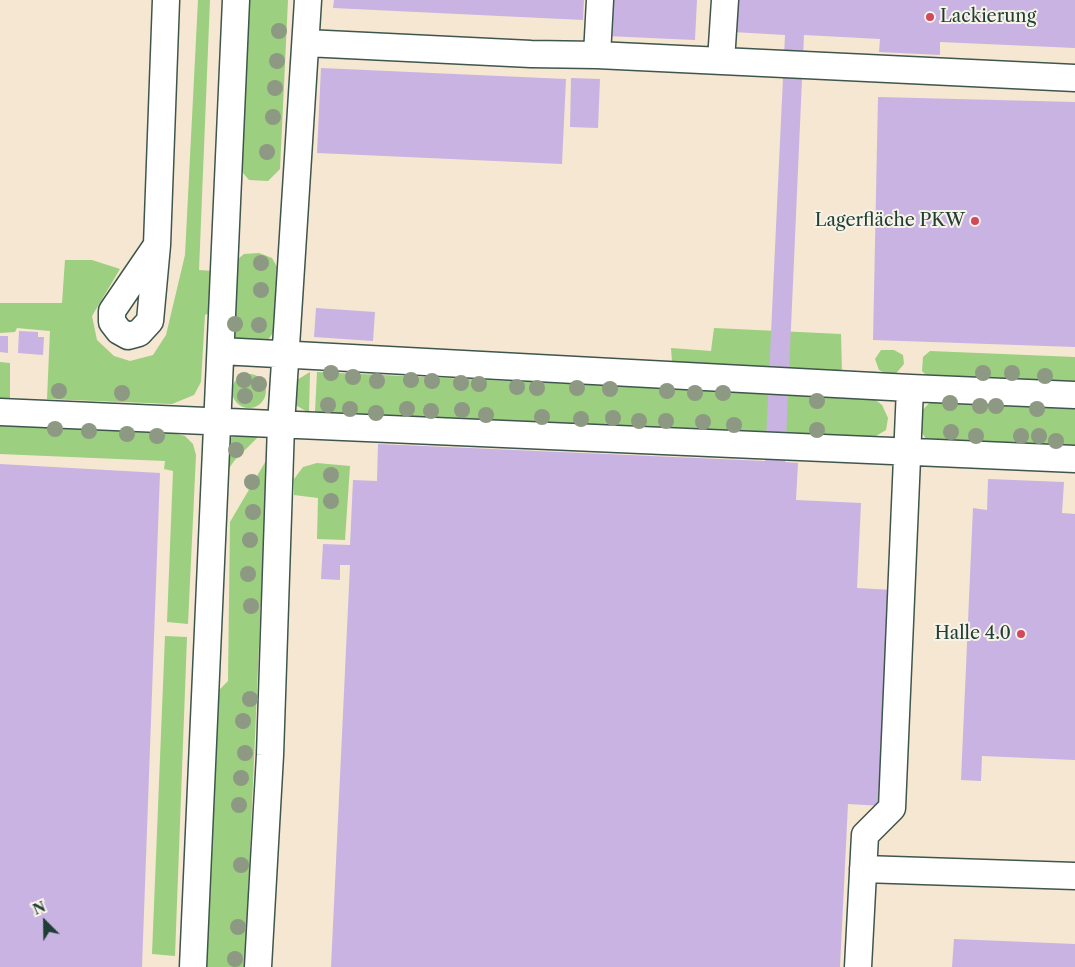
<!DOCTYPE html>
<html>
<head>
<meta charset="utf-8">
<style>
  body { margin:0 }
  #map { position:relative; width:1075px; height:967px; overflow:hidden; background:#f5e7d1; font-family:"Libre Caslon Text",serif }
  canvas { display:block }
  .north { position:absolute; left:20px; top:897px; width:50px; height:50px; -webkit-text-stroke:4px #f7f3e8; paint-order:stroke; rotate:337deg; font-size:14px; font-weight:700; line-height:20px; text-align:center; color:#1f3d34 }
  .north::after { content:''; display:block; margin:auto; width:18px; height:22px; background:#1f3d34; clip-path:polygon(50% 0,100% 100%,50% 72%,0 100%) }
</style>
</head>
<body>
<div id="map">
<canvas width="1075" height="967"></canvas>
<div class="north">N</div>
</div>
<script>
const ctx = document.querySelector('canvas').getContext('2d');
ctx.lineJoin = 'round';
function fill(path, color) {
  ctx.fillStyle = color;
  ctx.fill(path, 'evenodd');
}
function shape(rows) {
  const path = new Path2D();
  for (const r of rows) {
    if (r.length === 3) {
      path.moveTo(r[0] + r[2], r[1]);
      path.arc(r[0], r[1], r[2], 0, 2 * Math.PI);
      continue;
    }
    path.moveTo(r[0], r[1]);
    for (let i = 2; i < r.length; i += 2) path.lineTo(r[i], r[i + 1]);
  }
  return path;
}
function trace(path, color, width, dash) {
  ctx.strokeStyle = color;
  ctx.lineWidth = width;
  ctx.lineCap = dash ? 'butt' : 'round';
  ctx.setLineDash(dash || []);
  ctx.stroke(path);
}
function drawText(font, color, halo, rows, align = 'center') {
  ctx.font = font + ' "Libre Caslon Text",serif';
  ctx.lineWidth = 4;
  ctx.setLineDash([]);
  ctx.textBaseline = 'middle';
  ctx.strokeStyle = halo;
  ctx.fillStyle = color;
  for (const [text, x, y, turn = 0] of rows) {
    ctx.save();
    ctx.translate(x, y);
    ctx.rotate((+turn || 0) * Math.PI / 180);
    ctx.textAlign = isNaN(turn) ? turn : align;
    if (halo) ctx.strokeText(text, 0, 0);
    ctx.fillText(text, 0, 0);
    ctx.restore();
  }
}
fill(shape([
  [198,0,210,0,199,270,213,271,211,312,205,315,201,382,194,395,172,404,47,399,50,331,17,328,15,332,0,333,0,303,62,303,65,260,92,260,120,269,92,316,97,340,114,356,130,361,153,355,166,335,185,255],
  [245,0,288,0,280,169,268,181,249,180,238,167],
  [259,253,272,258,277,267,273,333,265,344,236,343,231,334,233,263,244,254],
  [714,328,841,334,842,374,672,362,671,348,711,351],
  [881,350,894,350,903,355,904,364,893,377,879,370,875,359],
  [930,351,1075,357,1075,384,929,378,922,371,923,357],
  [0,362,10,363,10,400,0,399],
  [310,372,309,413,294,404,297,380],
  [317,372,873,398,882,405,888,418,886,430,871,439,315,412],
  [249,391,17],
  [931,401,1075,404,1075,448,929,444,921,431,920,413],
  [0,421,165,431,185,436,193,444,196,455,188,624,167,622,173,471,164,469,165,461,0,454],
  [240,434,259,436,234,461,224,476,226,445,230,438],
  [267,459,245,967,202,967,218,691,228,681,230,522],
  [317,463,350,466,345,540,317,539,318,498,294,495,294,479,303,467],
  [165,636,187,637,175,956,152,954]
]), '#9ccf7f');
fill(shape([
  [334,0,584,0,583,20,333,8],
  [608,0,697,0,695,40,606,36],
  [734,0,1075,0,1075,48,940,42,940,55,879,52,880,39,804,35,785,462,798,463,796,500,861,503,857,588,893,590,883,806,848,804,840,967,331,967,350,565,340,565,340,580,321,579,323,544,350,545,353,480,377,481,378,444,765,461,785,35,733,32],
  [321,68,566,79,562,164,317,153],
  [571,78,600,79,598,128,570,127],
  [878,97,1075,102,1075,347,873,340],
  [316,308,375,312,373,341,314,337],
  [19,331,38,332,38,337,44,337,43,355,18,353],
  [0,336,8,336,8,353,0,352],
  [0,464,160,473,142,967,0,967],
  [988,479,1064,482,1062,513,1075,514,1075,760,982,756,981,781,961,780,973,508,987,510],
  [954,939,1075,944,1075,967,952,967]
]), '#c9b3e2');
const minor = shape([
  [306,43,531,54,597,55,600,0],
  [597,55,1075,78],
  [721,61,725,0],
  [157,245,112,311,112,322,119,331,128,336,139,333,150,321,157,245,166,0],
  [221,351,910,388,1075,395],
  [0,412,1075,459],
  [863,869,1075,876],
  [193,967,236,0],
  [258,967,270,755,281,425,308,0],
  [858,967,865,835,892,808,910,388]
]);
trace(minor, '#3f564c', 29);
trace(minor, '#fff', 26);
ctx.fillStyle = '#8d9983';
for (const [x, y] of [
  [279,31],
  [277,61],
  [275,88],
  [273,117],
  [267,152],
  [261,263],
  [261,290],
  [235,324],
  [259,325],
  [331,373],
  [983,373],
  [1012,373],
  [1045,376],
  [353,377],
  [244,380],
  [411,380],
  [377,381],
  [432,381],
  [461,383],
  [259,384],
  [479,384],
  [517,387],
  [537,388],
  [577,388],
  [610,389],
  [59,391],
  [667,391],
  [122,393],
  [695,393],
  [723,393],
  [245,396],
  [817,401],
  [950,403],
  [328,405],
  [980,406],
  [996,406],
  [350,409],
  [407,409],
  [1037,409],
  [462,410],
  [431,411],
  [376,413],
  [486,415],
  [542,417],
  [613,418],
  [581,419],
  [639,421],
  [666,421],
  [703,422],
  [734,425],
  [55,429],
  [817,430],
  [89,431],
  [951,432],
  [127,434],
  [157,436],
  [976,436],
  [1021,436],
  [1039,436],
  [1056,441],
  [236,450],
  [331,475],
  [252,482],
  [331,501],
  [253,512],
  [250,540],
  [248,574],
  [251,606],
  [250,699],
  [243,721],
  [245,753],
  [241,778],
  [239,805],
  [241,865],
  [238,927],
  [235,959]
]) {
  ctx.beginPath();
  ctx.arc(x, y, 8, 0, 2 * Math.PI);
  ctx.fill();
}
for (const [x, y, r, color] of [
  [930,17,5,"#d1495b"],
  [975,221,5,"#d1495b"],
  [1021,634,5,"#d1495b"]
]) {
  const dot = new Path2D();
  dot.arc(x, y, r, 0, 2 * Math.PI);
  ctx.fillStyle = color;
  ctx.fill(dot);
  trace(dot, '#f7f3e8', 2);
}
drawText('18px', '#1f3d34', '#f7f3e8', [
  ["Lackierung",940,17,"left"],
  ["Lagerfläche PKW",965,221],
  ["Halle 4.0",1011,634]
], 'right');
</script>
</body>
</html>
